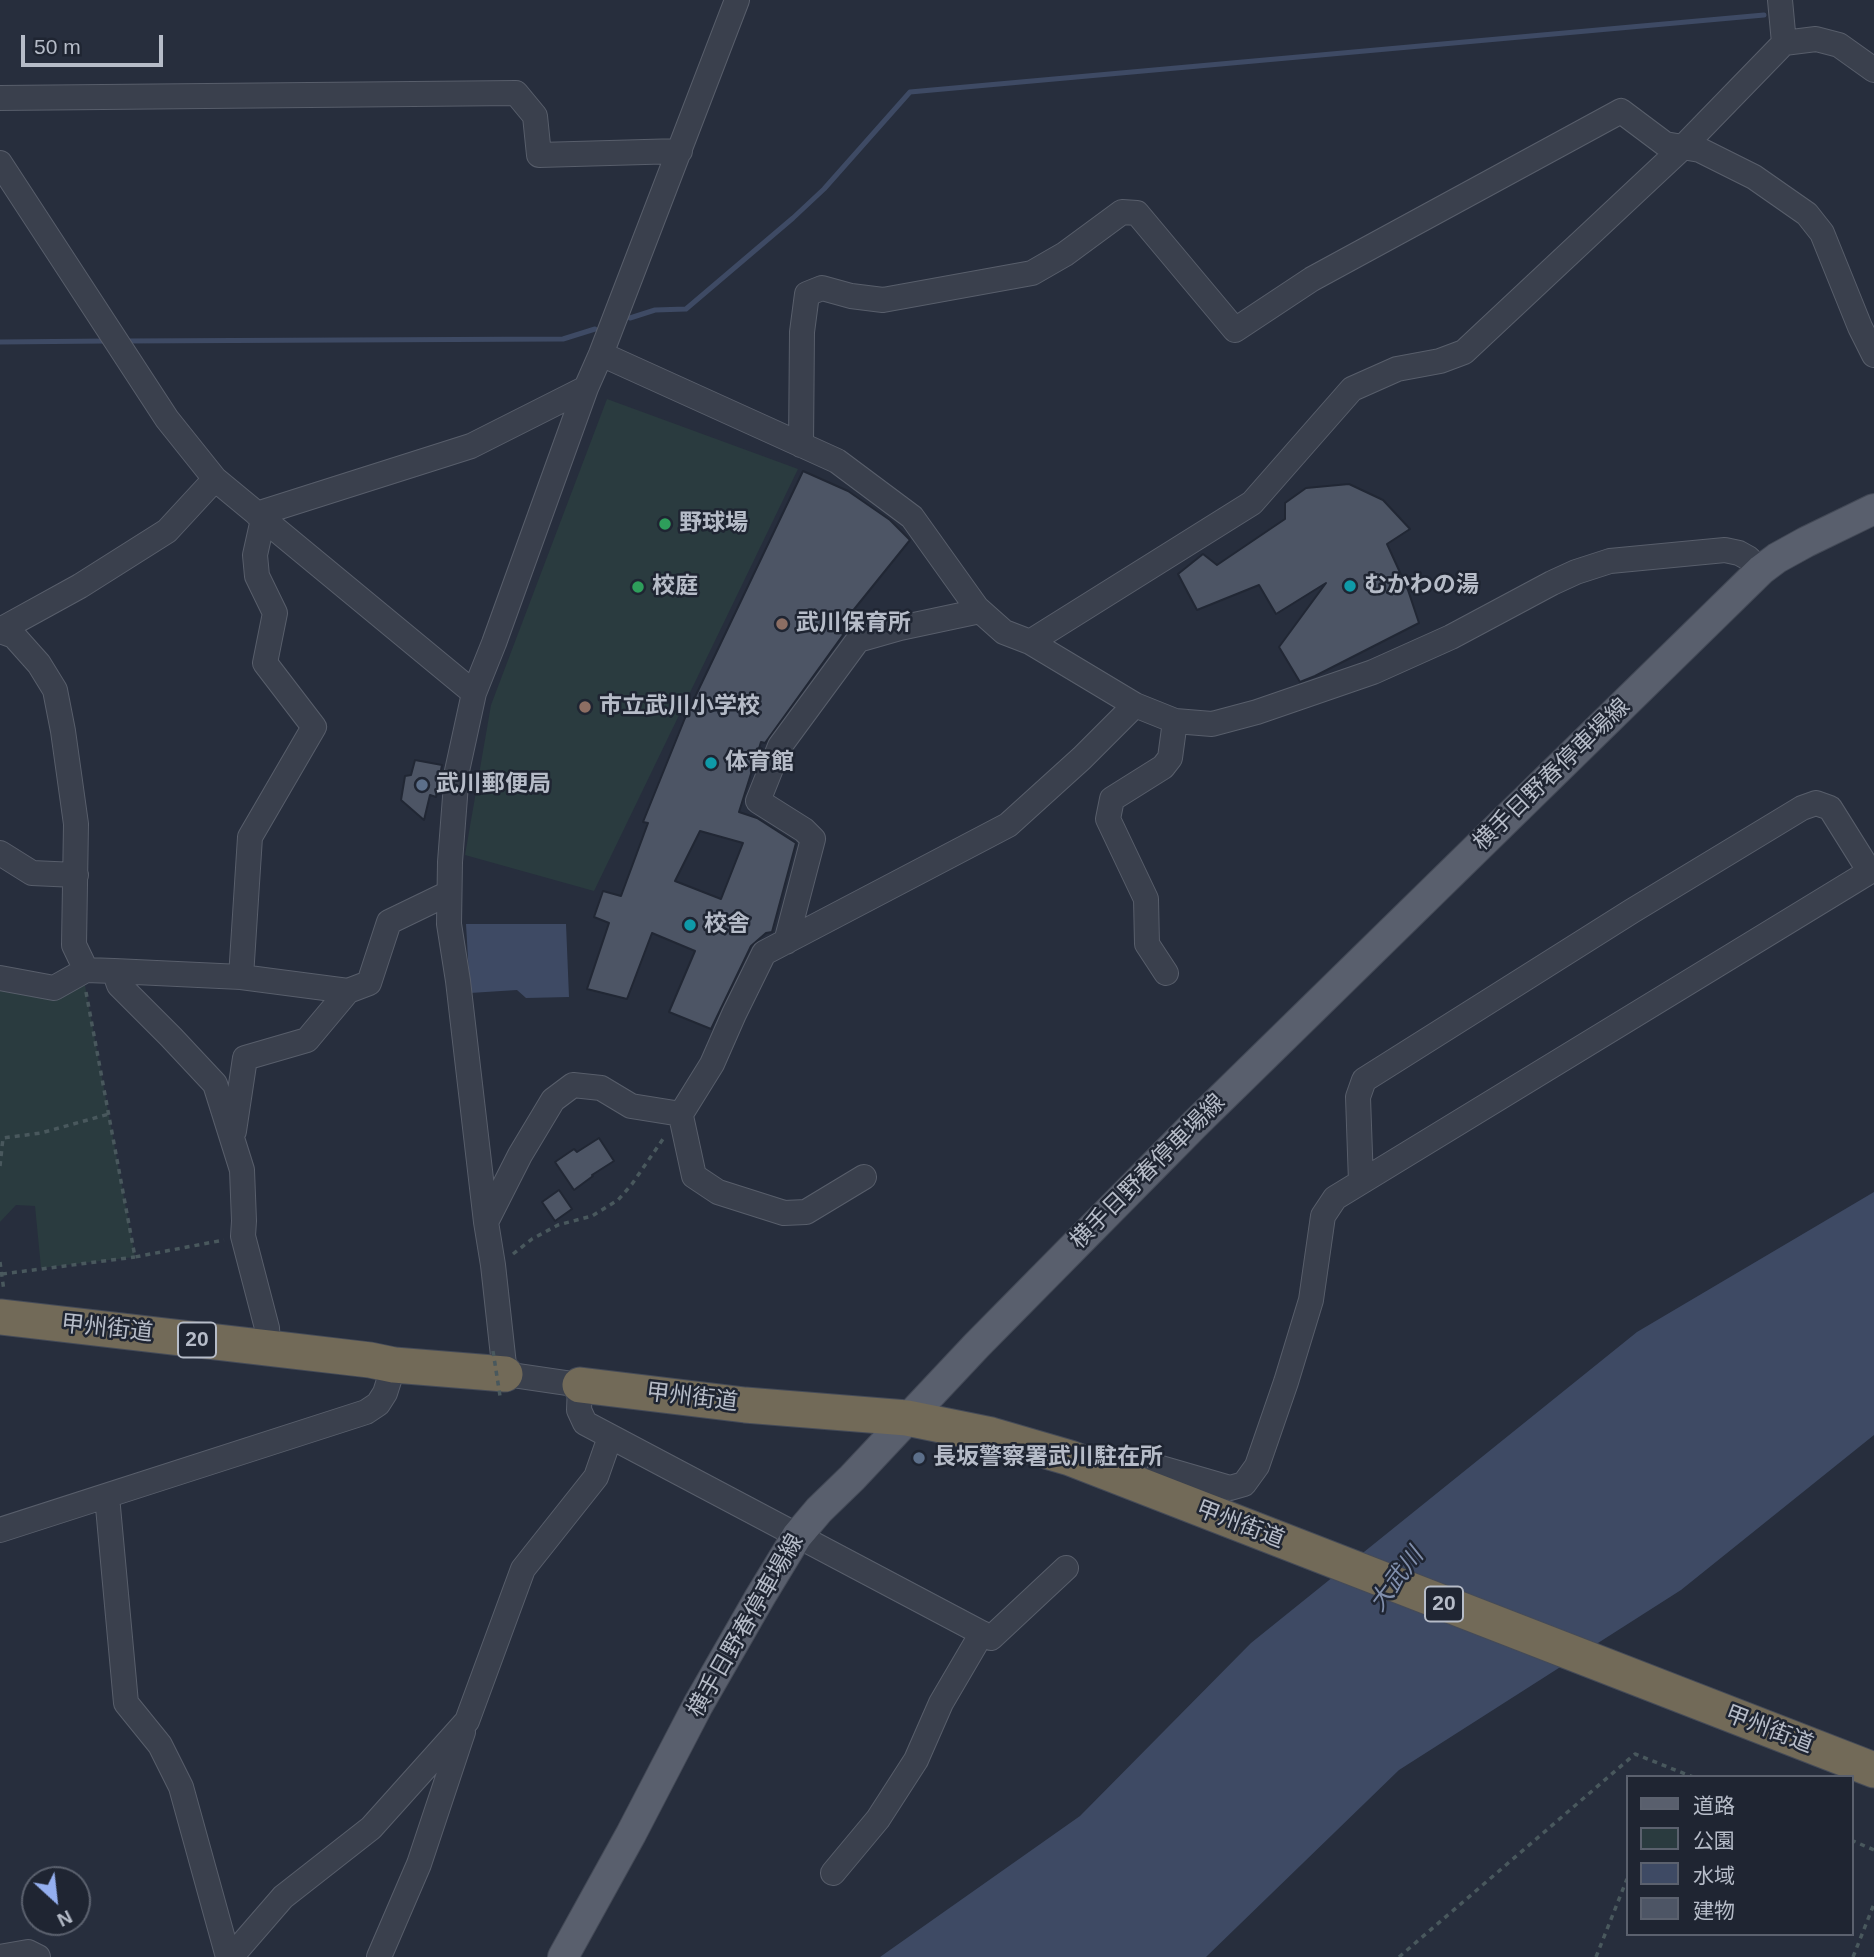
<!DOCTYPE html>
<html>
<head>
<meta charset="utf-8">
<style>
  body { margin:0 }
  #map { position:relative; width:1874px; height:1957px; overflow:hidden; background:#272e3d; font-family:Helvetica,"Noto Sans JP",sans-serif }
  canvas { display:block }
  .legend { position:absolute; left:1626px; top:1775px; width:228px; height:161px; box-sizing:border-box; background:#1f2532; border:2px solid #5b616e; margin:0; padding:9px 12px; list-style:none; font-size:21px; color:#b6bcc8 }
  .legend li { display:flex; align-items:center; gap:14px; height:35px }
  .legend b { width:35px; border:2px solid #5b616e }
  .north { position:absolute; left:21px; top:1866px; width:70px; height:70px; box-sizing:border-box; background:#1f2532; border:2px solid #5b616e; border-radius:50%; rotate:153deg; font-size:19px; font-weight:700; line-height:28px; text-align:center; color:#b6bcc8 }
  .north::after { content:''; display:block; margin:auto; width:24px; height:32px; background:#94afef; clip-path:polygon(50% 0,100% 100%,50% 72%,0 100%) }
  .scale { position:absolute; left:21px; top:35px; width:142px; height:32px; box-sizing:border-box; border:4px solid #b6bcc8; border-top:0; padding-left:9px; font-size:21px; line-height:24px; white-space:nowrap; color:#b6bcc8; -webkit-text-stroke:5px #1f2532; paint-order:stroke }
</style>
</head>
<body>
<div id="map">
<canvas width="1874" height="1957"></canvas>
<ul class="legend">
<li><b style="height:9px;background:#595f6d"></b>道路</li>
<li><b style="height:19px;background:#2a3b3f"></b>公園</li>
<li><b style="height:19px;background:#3e4a64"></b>水域</li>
<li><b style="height:19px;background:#4d5565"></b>建物</li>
</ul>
<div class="north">N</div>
<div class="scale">50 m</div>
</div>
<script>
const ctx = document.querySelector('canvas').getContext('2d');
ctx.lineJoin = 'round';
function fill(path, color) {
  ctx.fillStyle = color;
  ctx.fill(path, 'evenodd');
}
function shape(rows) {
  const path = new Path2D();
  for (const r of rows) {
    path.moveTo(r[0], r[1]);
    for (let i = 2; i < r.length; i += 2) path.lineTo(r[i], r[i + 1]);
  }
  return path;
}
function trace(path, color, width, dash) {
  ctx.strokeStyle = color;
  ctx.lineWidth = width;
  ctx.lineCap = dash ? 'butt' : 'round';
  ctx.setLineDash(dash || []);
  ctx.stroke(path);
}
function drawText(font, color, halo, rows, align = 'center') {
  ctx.font = font + ' Helvetica,"Noto Sans JP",sans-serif';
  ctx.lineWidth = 5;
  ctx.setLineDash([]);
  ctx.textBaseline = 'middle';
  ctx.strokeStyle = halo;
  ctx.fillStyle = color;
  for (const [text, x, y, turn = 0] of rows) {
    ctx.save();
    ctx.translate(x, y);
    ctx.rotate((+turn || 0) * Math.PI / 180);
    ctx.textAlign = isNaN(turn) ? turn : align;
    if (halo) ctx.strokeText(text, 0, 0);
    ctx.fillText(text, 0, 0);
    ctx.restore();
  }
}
fill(shape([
  [607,399,798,469,594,891,465,855,491,705],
  [84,980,135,1257,41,1268,35,1206,16,1205,0,1222,0,984]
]), '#2a3b3f');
fill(shape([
  [466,924,566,924,569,997,526,998,517,990,470,993],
  [1874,1192,1874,1435,1681,1590,1399,1770,1206,1957,880,1957,1080,1816,1251,1643,1637,1332]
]), '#3e4a64');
trace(shape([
  [630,318,655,310,686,309,793,218,824,189,910,92,1764,15],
  [124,341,563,339,595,329],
  [0,342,107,341]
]), '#3e4a64', 5);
const building = shape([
  [803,471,848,491,890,520,910,540,839,628,843,635,765,743,761,742,739,812,757,818,796,843,772,932,766,933,751,946,711,1029,669,1012,695,951,652,933,627,999,587,989,609,923,594,917,603,891,621,896,648,823,643,822,685,718,803,471],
  [700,831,743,843,721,899,675,881,700,831],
  [1349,484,1383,500,1410,529,1387,544,1408,590,1419,623,1315,676,1300,682,1279,647,1326,583,1276,614,1259,585,1197,610,1178,574,1203,554,1217,565,1285,519,1285,503,1306,488,1349,484],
  [415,760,442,765,436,797,430,795,424,820,401,800,405,776,411,775,415,760],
  [599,1138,614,1161,592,1175,593,1176,574,1190,555,1162,574,1149,577,1152,599,1138],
  [559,1190,572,1209,555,1221,542,1202,559,1190]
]);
fill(building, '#4d5565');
trace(building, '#212734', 2);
const minor = shape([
  [737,0,601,354,586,388,494,643,474,693,457,771,450,862,449,924,458,981,486,1222,493,1265,505,1374,580,1385,579,1410,585,1423,991,1638,1066,1568],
  [1780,0,1784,43],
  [0,98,516,93,535,116,539,155,680,151],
  [0,163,167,419,215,479,474,693],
  [601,354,837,461,912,517,977,608,1004,632,1030,642,1135,705,1175,721,1212,724,1257,712,1373,672,1451,637,1552,583,1576,572,1610,561,1725,550,1739,553,1748,558,1761,570],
  [801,445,802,332,807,294,822,288,851,296,883,300,1032,273,1065,254,1122,212,1137,213,1235,330,1312,279,1621,111,1665,144,1700,150,1754,177,1807,214,1822,233,1860,327,1874,355],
  [257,514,471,446,586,388],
  [0,630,80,586,167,531,215,479],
  [0,631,14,636,39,664,55,690,63,731,76,824,74,945,86,970,114,971,119,985,171,1037,215,1084,242,1170,244,1221,243,1236,267,1328,268,1348],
  [1030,642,1252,503,1352,389,1397,369,1440,361,1464,352,1682,148,1784,43,1816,39,1839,45,1874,70],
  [0,853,32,873,76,875],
  [786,942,813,839,804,830,758,801,780,746,858,640,900,628,980,611],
  [114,971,241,977,348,991],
  [1166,973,1147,944,1146,899,1108,819,1112,799,1163,767,1170,758,1175,721],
  [241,977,250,837,314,727,265,663,275,613,257,576,255,555,263,519],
  [0,978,54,988,86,970],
  [681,1116,694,1176,718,1192,784,1213,806,1212,864,1177],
  [234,1131,245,1058,307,1040,348,991,369,983,389,922,449,893],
  [1361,1182,1358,1097,1364,1080,1632,911,1802,808,1816,803,1830,808,1870,872],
  [486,1222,520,1155,553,1100,573,1085,601,1088,631,1106,681,1114,712,1064,734,1014,764,953,1008,825,1082,758,1135,705],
  [1150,1490,1161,1468,1230,1488,1244,1484,1257,1466,1286,1382,1311,1300,1323,1216,1335,1198,1874,869],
  [107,1496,126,1703,160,1745,181,1787,228,1957],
  [0,1530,366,1412,378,1404,385,1393,394,1365],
  [833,1873,878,1819,916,1760,941,1703,982,1633],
  [0,1957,28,1952,38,1957],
  [231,1957,283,1897,371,1828,467,1721,523,1569,596,1477,610,1437],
  [379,1957,419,1864,463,1732]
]);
const major = shape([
  [563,1957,631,1834,698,1705,760,1597,797,1536,819,1510,852,1478,977,1345,1196,1123,1761,570,1777,558,1806,542,1874,509]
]);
const highway = shape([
  [0,1317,268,1348,370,1360,394,1365,505,1374],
  [580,1385,745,1405,907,1418,991,1435,1070,1458,1874,1770]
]);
trace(minor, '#585e6b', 26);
trace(major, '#434956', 32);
trace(highway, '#454b58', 37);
trace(shape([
  [86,992,135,1257,224,1240],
  [0,1166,3,1138,41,1133,109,1114],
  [513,1254,532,1239,558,1225,592,1216,618,1200,632,1184,663,1139],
  [0,1262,4,1291],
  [2,1274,135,1257],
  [1851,1840,1874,1850],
  [1399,1957,1635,1754,1693,1777],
  [1596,1957,1627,1879],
  [1853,1957,1874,1904]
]), '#49585d', 3.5, [5, 5]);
trace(minor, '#3a404d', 24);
trace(major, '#595f6d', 30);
trace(highway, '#726a58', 35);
trace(shape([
  [493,1351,500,1396]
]), '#49585d', 3.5, [5, 5]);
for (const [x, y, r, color] of [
  [665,524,7,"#2e9e5b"],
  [1350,586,7,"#0f9aa8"],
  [638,587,7,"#2e9e5b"],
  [782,624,7,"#8d6e63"],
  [585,707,7,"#8d6e63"],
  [711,763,7,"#0f9aa8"],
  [422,785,7,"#5c6f8a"],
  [690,925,7,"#0f9aa8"],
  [919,1458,7,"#5c6f8a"]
]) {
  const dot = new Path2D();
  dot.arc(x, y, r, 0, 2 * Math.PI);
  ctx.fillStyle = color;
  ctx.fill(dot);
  trace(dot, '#1f2532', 2.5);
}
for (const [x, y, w] of [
  [197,1340,38],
  [1444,1604,38]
]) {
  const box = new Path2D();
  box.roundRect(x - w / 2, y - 17.5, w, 35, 5);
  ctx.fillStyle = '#1f2532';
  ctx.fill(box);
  trace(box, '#b6bcc8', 2);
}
drawText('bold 21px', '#b6bcc8', null, [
  ["20",197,1340],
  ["20",1444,1604]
]);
drawText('bold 23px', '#b6bcc8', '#1f2532', [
  ["野球場",679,524],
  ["むかわの湯",1364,586],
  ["校庭",652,587],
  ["武川保育所",796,624],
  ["市立武川小学校",599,707],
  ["体育館",725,763],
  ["武川郵便局",436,785],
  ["校舎",704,925],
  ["長坂警察署武川駐在所",933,1458]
], 'left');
drawText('23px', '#b6bcc8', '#1f2532', [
  ["横手日野春停車場線",1552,775,-44],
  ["横手日野春停車場線",1148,1172,-45],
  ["甲州街道",107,1329,6],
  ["甲州街道",692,1398,7],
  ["甲州街道",1240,1525,21],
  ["横手日野春停車場線",746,1626,-60],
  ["甲州街道",1769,1730,21]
]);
drawText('italic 24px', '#818fac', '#1f2532', [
  ["大武川",1397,1580,-53]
]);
</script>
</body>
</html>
